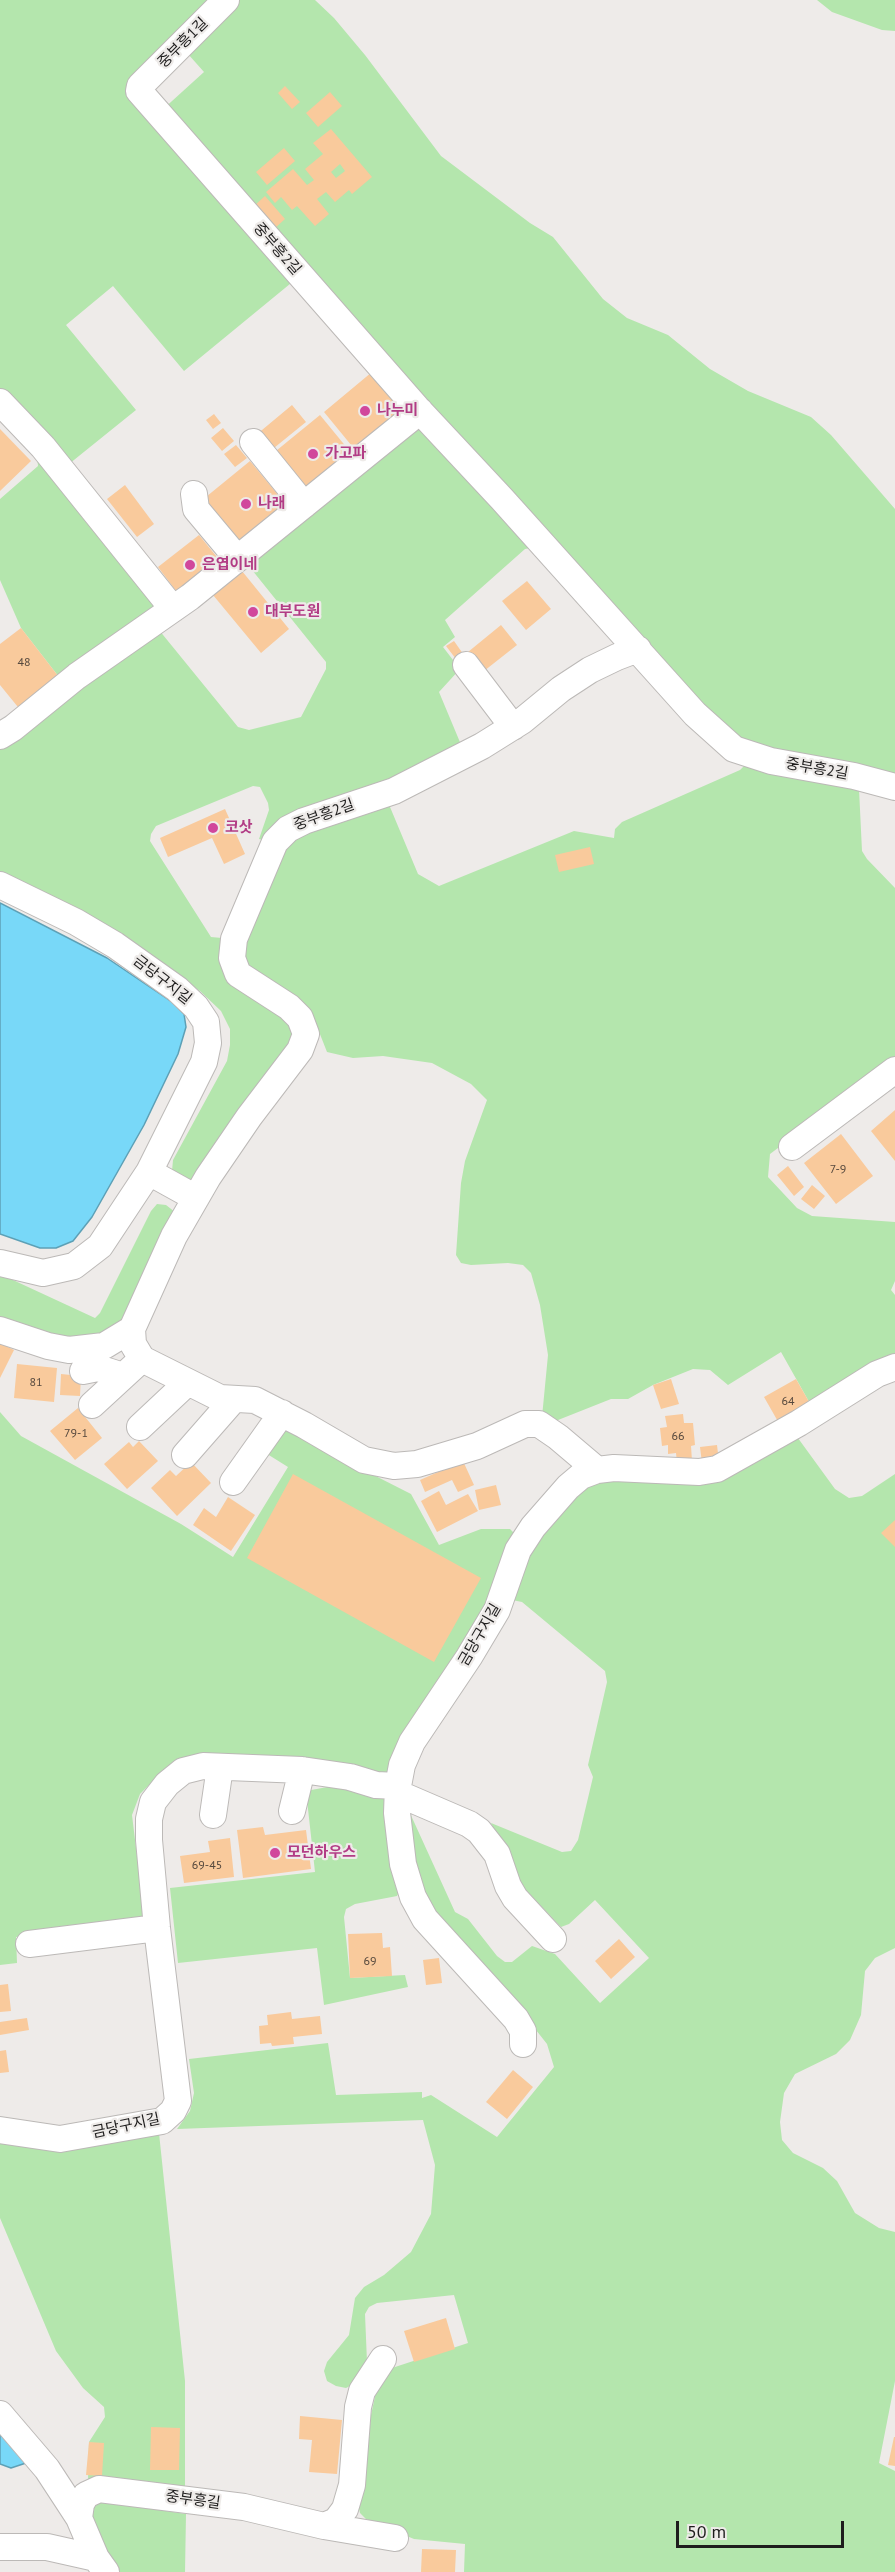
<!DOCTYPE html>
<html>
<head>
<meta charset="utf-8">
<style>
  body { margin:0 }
  #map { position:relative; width:895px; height:2572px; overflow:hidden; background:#eeebe9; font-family:"PT Sans",sans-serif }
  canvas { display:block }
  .scale { position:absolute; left:676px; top:2521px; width:168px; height:27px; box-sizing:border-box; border:3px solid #1e1d1d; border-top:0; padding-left:8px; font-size:18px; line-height:21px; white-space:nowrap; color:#1e1d1d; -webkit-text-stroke:4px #eeebe9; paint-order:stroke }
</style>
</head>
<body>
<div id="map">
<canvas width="895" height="2572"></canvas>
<div class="scale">50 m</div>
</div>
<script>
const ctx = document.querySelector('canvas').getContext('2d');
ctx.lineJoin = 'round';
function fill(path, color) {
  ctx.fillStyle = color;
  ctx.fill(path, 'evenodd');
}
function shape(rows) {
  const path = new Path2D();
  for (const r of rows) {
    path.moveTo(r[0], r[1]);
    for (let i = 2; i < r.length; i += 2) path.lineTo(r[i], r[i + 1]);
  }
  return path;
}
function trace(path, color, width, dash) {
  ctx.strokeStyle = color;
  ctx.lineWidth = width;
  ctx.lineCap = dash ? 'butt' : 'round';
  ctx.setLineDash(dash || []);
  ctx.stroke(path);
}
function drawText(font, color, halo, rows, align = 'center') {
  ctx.font = font + ' "PT Sans","Noto Sans KR",sans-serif';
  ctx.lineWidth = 4.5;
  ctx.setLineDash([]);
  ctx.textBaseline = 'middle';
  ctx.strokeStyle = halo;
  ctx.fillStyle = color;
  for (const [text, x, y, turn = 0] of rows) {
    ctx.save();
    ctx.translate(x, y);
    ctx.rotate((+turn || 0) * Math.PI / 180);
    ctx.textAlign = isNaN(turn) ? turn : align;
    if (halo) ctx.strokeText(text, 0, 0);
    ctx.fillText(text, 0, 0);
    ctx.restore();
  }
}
fill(shape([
  [0,0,213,0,133,85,296,279,184,371,113,286,66,325,136,410,69,464,0,390],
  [238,0,315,0,334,18,365,55,441,156,530,223,553,237,603,299,627,318,668,335,710,369,748,391,811,417,831,435,895,509,895,782,737,745,161,111,204,72,188,54],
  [817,0,895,0,895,31,882,30,832,12],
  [417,427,427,430,530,548,525,549,445,620,455,637,443,647,460,669,439,692,462,747,267,841,259,839,269,810,268,803,260,787,253,786,156,826,151,834,150,841,211,937,222,938,222,949,284,1012,299,1038,196,1179,187,1180,172,1171,173,1160,227,1061,230,1045,230,1029,221,1011,200,991,113,929,0,871,0,742,159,630,238,727,249,730,301,717,326,669,326,662,244,560],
  [37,456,154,604,153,613,62,681,21,628,0,580,0,499,38,466],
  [746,764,859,789,862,851,867,859,895,888,895,1060,770,1154,768,1177,797,1208,812,1216,895,1222,895,1281,891,1290,895,1295,895,1354,872,1363,812,1407,781,1352,728,1385,710,1370,693,1369,653,1385,628,1399,611,1399,553,1422,542,1417,548,1355,540,1305,531,1273,523,1265,508,1263,471,1265,461,1263,456,1255,461,1183,465,1161,487,1100,471,1084,432,1063,383,1056,353,1058,327,1052,316,1024,307,1009,270,986,245,963,242,938,280,857,296,836,396,798,390,807,418,874,439,886,574,831,614,838,615,829,622,822,740,770],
  [157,1204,166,1205,175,1212,132,1307,119,1324,107,1335,70,1343,0,1321,0,1274,95,1318,100,1313,151,1211],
  [0,1412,21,1436,181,1524,233,1557,288,1467,264,1452,281,1428,411,1494,439,1545,481,1529,510,1529,516,1535,493,1606,392,1767,385,1774,220,1757,184,1757,162,1772,140,1794,132,1815,144,1914,137,1921,125,1924,16,1937,17,1963,0,1965],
  [795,1434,835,1489,849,1498,862,1496,895,1474,895,1948,875,1958,865,1971,861,2015,850,2040,836,2054,795,2074,784,2093,780,2122,782,2140,793,2153,823,2168,837,2181,855,2213,879,2228,895,2232,895,2381,879,2463,895,2471,895,2572,464,2572,465,2544,414,2539,366,2519,360,2513,358,2504,367,2460,371,2415,376,2392,392,2368,468,2343,454,2295,377,2303,369,2307,365,2314,367,2362,356,2383,346,2388,336,2386,327,2381,324,2371,327,2362,349,2335,355,2298,364,2287,384,2275,411,2252,431,2214,435,2165,423,2120,177,2129,190,2111,194,2093,189,2059,328,2043,336,2095,422,2092,422,2098,431,2095,497,2137,554,2067,547,2044,521,2011,438,1922,422,1889,409,1847,409,1811,455,1912,468,1919,497,1956,505,1962,512,1962,532,1946,555,1954,600,2003,649,1958,595,1900,569,1924,561,1927,521,1885,491,1823,562,1852,571,1851,578,1840,593,1777,588,1765,607,1682,605,1671,522,1602,512,1600,522,1555,583,1481,642,1474],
  [338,1785,385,1797,401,1888,397,1896,355,1904,346,1909,344,1917,350,1978,405,1975,408,1987,324,2005,317,1948,178,1963,170,1888,315,1872,306,1791],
  [159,2133,185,2381,185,2489,88,2481,89,2442,105,2417,104,2407,83,2388,56,2351,0,2218,0,2143],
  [100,2501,186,2514,185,2572,118,2572,91,2527,93,2505]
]), '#b4e6ad');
const water = shape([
  [0,903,107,958,172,1002,184,1014,186,1027,178,1054,144,1125,92,1217,73,1241,56,1248,40,1248,0,1234,0,903],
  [0,2434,26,2463,11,2468,0,2464,0,2434]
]);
fill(water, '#78d8f8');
trace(water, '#5da0b6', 1.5);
fill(shape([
  [285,86,300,102,292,109,278,93],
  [330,92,342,106,318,127,306,113],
  [331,129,372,177,352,194,349,190,335,202,326,192,317,199,329,214,315,226,297,206,292,210,281,197,275,203,266,192,293,169,307,185,314,180,305,169,323,154,313,143],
  [340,164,345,171,336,178,331,172],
  [284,148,295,161,267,185,256,172],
  [265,196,285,219,274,229,254,206],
  [372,372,404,410,356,451,324,412],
  [292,405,306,422,269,452,256,435],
  [214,414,221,423,213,429,206,420],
  [320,415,352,454,304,494,271,455],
  [223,428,234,441,222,451,211,438],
  [0,429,31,461,0,491],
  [236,445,247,458,235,467,224,454],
  [250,461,289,508,240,548,201,501],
  [125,485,154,524,137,537,107,499],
  [199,535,221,562,179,595,158,567],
  [242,571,289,629,261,653,213,595],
  [527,581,551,609,526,630,502,601],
  [501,625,517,645,484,671,468,652],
  [21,628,62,681,22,712,0,685,0,644],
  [454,641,466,658,459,663,446,646],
  [225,809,245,854,224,864,212,838,168,857,160,838],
  [590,847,594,864,559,872,555,855],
  [895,1110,895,1161,871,1131],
  [841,1134,873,1176,836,1204,804,1163],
  [788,1166,804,1187,794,1196,777,1175],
  [812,1185,825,1196,814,1209,801,1199],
  [0,1343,14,1350,0,1378],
  [17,1364,57,1368,54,1402,14,1398],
  [61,1374,81,1376,80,1396,60,1395],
  [671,1379,679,1404,661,1409,653,1385],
  [796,1379,812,1407,780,1425,764,1397],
  [78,1408,102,1438,75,1460,50,1431],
  [683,1414,684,1423,693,1423,695,1445,691,1446,692,1461,677,1463,676,1453,668,1454,668,1445,662,1446,660,1428,667,1427,665,1416],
  [139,1441,158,1461,127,1489,104,1464,129,1442,133,1447],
  [717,1445,719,1462,702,1463,700,1447],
  [463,1461,474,1485,458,1492,452,1480,425,1492,420,1480],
  [191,1462,211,1483,177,1516,151,1488,170,1470,176,1476],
  [293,1474,481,1578,434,1662,247,1558],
  [496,1485,501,1505,479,1510,475,1490],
  [439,1491,446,1505,468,1494,478,1511,437,1532,421,1501],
  [228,1497,255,1515,231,1551,193,1525,204,1508,216,1517],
  [895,1520,895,1547,881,1533],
  [263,1827,265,1835,306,1830,311,1869,243,1878,237,1830],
  [230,1838,234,1877,184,1883,180,1856,210,1852,208,1841],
  [382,1933,383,1948,390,1947,392,1976,350,1978,348,1934],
  [619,1939,635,1957,611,1979,595,1961],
  [439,1958,442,1983,426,1985,423,1960],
  [8,1984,11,2011,0,2012,0,1985],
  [291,2012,292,2019,320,2016,322,2034,293,2037,294,2044,272,2046,271,2043,260,2044,259,2026,268,2025,267,2015],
  [27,2018,29,2030,0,2035,0,2022],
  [6,2050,9,2072,0,2073,0,2051],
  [513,2070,533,2087,507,2119,486,2102],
  [446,2318,455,2349,414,2362,404,2331],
  [300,2416,342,2420,337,2474,309,2472,312,2440,299,2439],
  [151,2427,180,2428,179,2470,150,2470],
  [894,2437,895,2437,895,2466,888,2465],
  [89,2442,104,2443,102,2476,86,2475],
  [422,2549,456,2550,455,2572,421,2572]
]), '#f9ca9c');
const minor = shape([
  [226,0,140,86,139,91,417,408,502,499,695,714,734,749,771,761,854,776,895,787],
  [0,402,43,447,173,609],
  [253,442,304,505],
  [194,494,196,509,237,558],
  [466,665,513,727],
  [0,736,13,728,77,676,190,597,420,411],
  [0,885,76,922,115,945,177,989,196,1007,206,1022,208,1043,204,1062,149,1172,100,1246,74,1266,43,1273,0,1263],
  [792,1147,895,1070],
  [149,1172,196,1198],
  [0,1330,48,1346,69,1350,104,1346,132,1329],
  [83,1371,98,1368,123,1376],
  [92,1405,142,1359],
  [140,1427,188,1382],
  [185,1455,234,1399],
  [597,1470,558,1437,539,1424,525,1424,477,1446,417,1464,394,1466,364,1460,304,1425,255,1400,220,1398,142,1359,133,1344,132,1329,174,1236,208,1177,249,1117,300,1050,306,1034,300,1018,289,1007,238,974,232,958,234,939,275,842,288,829,304,821,394,791,482,746,522,721,561,689,590,670,617,657,638,649],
  [233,1482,282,1413],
  [397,1793,469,1824,479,1831,497,1854,508,1886,515,1898,553,1939],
  [292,1811,302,1770],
  [213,1815,220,1767],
  [29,1944,157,1928],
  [523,2044,523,2031,516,2019,425,1919,413,1897,403,1864,397,1813,398,1786,402,1765,412,1742,469,1657,497,1610,518,1550,533,1527,568,1487,581,1476,597,1470,614,1468,699,1472,717,1469,799,1423,877,1374,895,1367],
  [0,2130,60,2139,162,2121,173,2111,178,2101,157,1928,149,1840,149,1819,153,1802,167,1784,183,1771,203,1766,302,1770,350,1777,376,1785,398,1786],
  [0,2414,47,2469,79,2518],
  [324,2526,395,2538],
  [0,2547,47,2547,96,2558],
  [106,2572,96,2558,79,2518,81,2504,86,2495,99,2489,244,2507,324,2526,336,2521,345,2509,352,2485,358,2407,362,2391,383,2359]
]);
trace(minor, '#bcb9b7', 28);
trace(minor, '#fff', 26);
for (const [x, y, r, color] of [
  [365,411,6,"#d1479c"],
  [313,454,6,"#d1479c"],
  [246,504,6,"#d1479c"],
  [190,565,6,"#d1479c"],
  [253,612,6,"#d1479c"],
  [213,828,6,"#d1479c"],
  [275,1853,6,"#d1479c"]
]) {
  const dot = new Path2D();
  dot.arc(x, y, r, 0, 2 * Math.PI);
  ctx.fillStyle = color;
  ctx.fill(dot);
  trace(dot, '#eeebe9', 2);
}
drawText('12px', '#55483d', null, [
  ["48",24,663],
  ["7-9",838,1170],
  ["81",36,1383],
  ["64",788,1402],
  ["79-1",76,1434],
  ["66",678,1437],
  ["69-45",207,1866],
  ["69",370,1962]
]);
drawText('15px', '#1e1d1d', '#eeebe9', [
  ["중부흥1길",183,43,-45],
  ["중부흥2길",277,249,49],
  ["중부흥2길",817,769,10],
  ["중부흥2길",324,815,-20],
  ["금당구지길",162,980,38],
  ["금당구지길",480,1635,-60],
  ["금당구지길",126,2126,-12],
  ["중부흥길",193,2500,8]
]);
drawText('bold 15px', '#b23c85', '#eeebe9', [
  ["나누미",377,411],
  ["가고파",325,454],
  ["나래",258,504],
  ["은엽이네",202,565],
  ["대부도원",265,612],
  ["코삿",225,828],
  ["모던하우스",287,1853]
], 'left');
</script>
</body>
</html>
